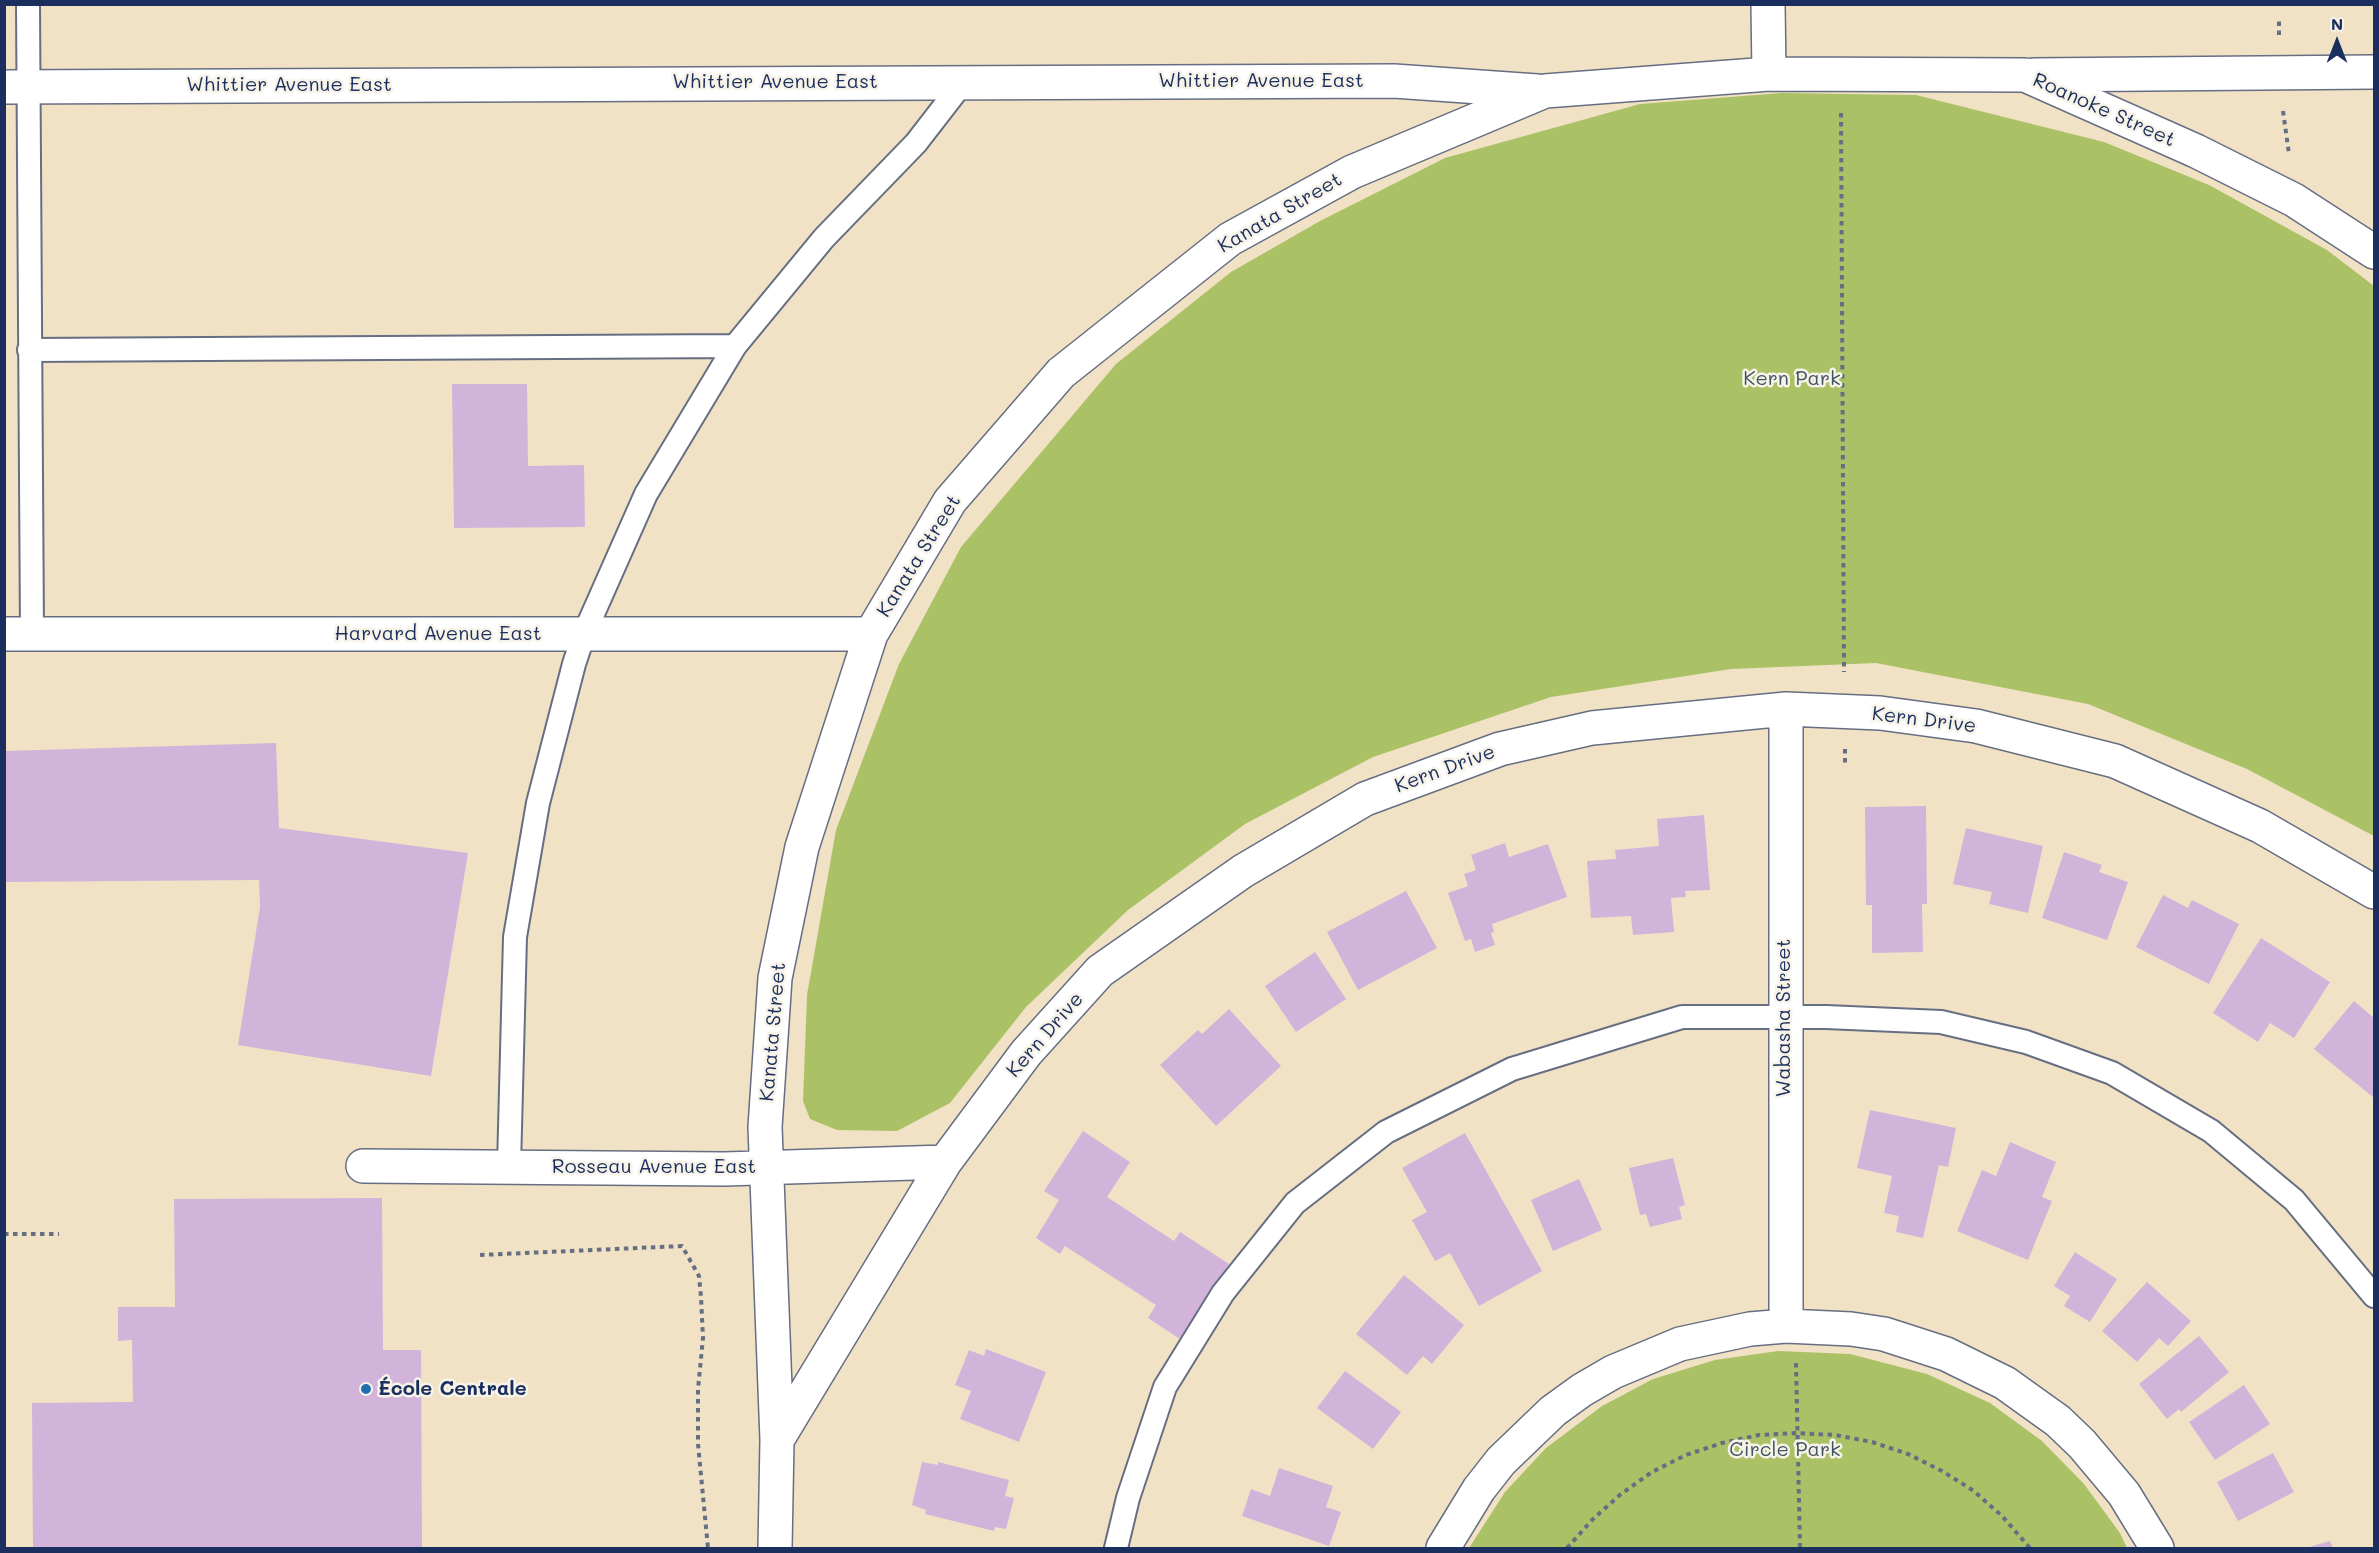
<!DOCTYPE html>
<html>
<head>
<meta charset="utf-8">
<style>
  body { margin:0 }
  #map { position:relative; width:2379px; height:1553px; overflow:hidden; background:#f1e2c5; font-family:Mali,sans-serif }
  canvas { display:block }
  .frame { position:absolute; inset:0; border:6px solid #1b2f5e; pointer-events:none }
  .north { position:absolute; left:2307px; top:12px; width:60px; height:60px; -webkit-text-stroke:4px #f7f3e8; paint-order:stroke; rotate:0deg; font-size:16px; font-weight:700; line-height:24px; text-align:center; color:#1b2f5e }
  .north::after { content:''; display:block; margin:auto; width:21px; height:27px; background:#1b2f5e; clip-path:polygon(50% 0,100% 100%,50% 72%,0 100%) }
</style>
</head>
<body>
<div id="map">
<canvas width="2379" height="1553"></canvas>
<div class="frame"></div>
<div class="north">N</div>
</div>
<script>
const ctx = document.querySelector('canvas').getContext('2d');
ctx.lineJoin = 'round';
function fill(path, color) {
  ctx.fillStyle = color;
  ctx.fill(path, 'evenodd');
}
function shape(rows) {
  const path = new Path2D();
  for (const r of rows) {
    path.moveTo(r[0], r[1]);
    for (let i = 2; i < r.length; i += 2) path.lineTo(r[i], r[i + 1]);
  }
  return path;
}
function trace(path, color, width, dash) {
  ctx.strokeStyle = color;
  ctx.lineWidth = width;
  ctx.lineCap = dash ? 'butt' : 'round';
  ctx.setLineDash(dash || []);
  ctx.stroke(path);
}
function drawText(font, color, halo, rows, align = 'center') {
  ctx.font = font + ' Mali,sans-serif';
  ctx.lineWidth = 5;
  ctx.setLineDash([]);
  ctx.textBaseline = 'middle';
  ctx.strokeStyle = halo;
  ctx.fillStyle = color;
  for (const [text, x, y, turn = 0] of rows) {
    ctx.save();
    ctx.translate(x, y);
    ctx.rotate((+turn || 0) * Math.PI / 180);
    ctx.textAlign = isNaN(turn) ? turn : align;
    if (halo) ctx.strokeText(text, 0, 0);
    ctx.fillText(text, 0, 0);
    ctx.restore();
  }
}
fill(shape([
  [1782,93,1916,95,2104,142,2209,185,2327,250,2374,286,2374,836,2247,769,2088,704,1876,663,1731,669,1551,697,1373,757,1245,824,1128,910,1026,1007,950,1103,897,1131,837,1130,810,1119,803,1101,807,995,836,830,899,664,961,547,1116,364,1231,272,1320,221,1445,158,1640,104],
  [1778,1351,1850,1354,1927,1374,1990,1403,2042,1441,2084,1484,2120,1533,2127,1548,1469,1548,1505,1492,1546,1448,1602,1406,1653,1379,1715,1360]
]), '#aac166');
fill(shape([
  [452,384,527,384,528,466,584,465,585,527,454,528],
  [276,743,279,828,468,853,431,1076,238,1045,260,907,259,880,4,882,4,751],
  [1926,806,1927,904,1922,904,1923,952,1872,953,1872,905,1866,905,1865,807],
  [1704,815,1710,890,1685,891,1686,897,1671,898,1674,932,1633,935,1631,916,1591,918,1587,861,1616,859,1615,850,1659,846,1657,819],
  [1966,828,2043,846,2028,913,1989,904,1992,892,1953,884],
  [1505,843,1509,857,1548,844,1567,897,1492,924,1494,932,1491,933,1495,945,1475,952,1471,939,1465,941,1448,893,1468,886,1464,874,1476,870,1471,855],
  [2064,852,2102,865,2099,872,2128,882,2107,940,2042,918],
  [1406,891,1437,948,1358,990,1327,932],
  [2163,895,2188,908,2192,900,2239,924,2209,984,2136,947],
  [2261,938,2330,982,2294,1038,2270,1023,2258,1042,2213,1013],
  [1315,952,1346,999,1296,1032,1265,986],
  [2354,1001,2374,1018,2374,1098,2314,1049],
  [1229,1009,1281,1066,1216,1126,1160,1065,1198,1030,1202,1034],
  [1870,1110,1956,1128,1948,1167,1939,1165,1923,1238,1896,1232,1899,1216,1884,1213,1892,1176,1857,1168],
  [1083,1131,1130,1162,1107,1197,1174,1241,1180,1232,1229,1264,1180,1339,1148,1318,1156,1305,1065,1246,1060,1254,1036,1238,1059,1200,1044,1191],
  [1465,1133,1542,1271,1479,1306,1450,1253,1435,1261,1412,1220,1427,1212,1402,1168],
  [2010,1142,2056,1162,2042,1197,2052,1201,2028,1260,1957,1231,1982,1170,1996,1176],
  [1673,1158,1685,1205,1679,1207,1682,1219,1650,1227,1646,1214,1640,1215,1629,1168],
  [1579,1179,1602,1230,1553,1251,1531,1200],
  [382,1198,383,1350,421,1350,422,1548,33,1548,32,1403,133,1402,132,1340,118,1341,118,1307,175,1307,174,1199],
  [2075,1252,2117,1279,2090,1322,2064,1306,2070,1296,2054,1286],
  [1404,1275,1464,1325,1432,1364,1423,1356,1407,1375,1356,1334],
  [2147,1282,2191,1321,2168,1346,2159,1338,2137,1362,2102,1331],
  [2199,1336,2229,1372,2181,1412,2179,1409,2167,1419,2139,1384],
  [986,1349,1046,1372,1019,1442,960,1419,971,1391,955,1385,969,1350,984,1356],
  [1345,1371,1401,1412,1373,1449,1317,1408],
  [2244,1385,2270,1424,2215,1460,2189,1422],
  [2273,1453,2294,1492,2238,1521,2217,1482],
  [922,1462,938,1465,938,1462,1009,1480,1005,1496,1014,1498,1006,1529,995,1527,994,1531,925,1514,926,1510,912,1505],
  [1279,1468,1333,1486,1326,1507,1341,1512,1329,1546,1242,1516,1251,1489,1270,1496],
  [2330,1541,2333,1548,2306,1548]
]), '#d2b4da');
const lane = shape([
  [28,4,32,634],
  [29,350,735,346],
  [509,1166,515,937,538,803,574,664,584,634,646,494,735,346,824,238,916,143,964,81],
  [1116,1548,1128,1498,1165,1387,1223,1293,1295,1203,1386,1132,1512,1069,1682,1017,1826,1017,1941,1022,2026,1042,2112,1073,2211,1131,2294,1200,2374,1296]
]);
const street = shape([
  [1768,4,1769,74],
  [2034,75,2374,72],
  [4,87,1394,81,1537,91],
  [4,634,871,634],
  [1786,709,1786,1326],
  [363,1166,725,1169,945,1162],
  [777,1440,945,1162,1026,1053,1100,971,1243,871,1365,799,1500,749,1592,728,1786,709,1880,713,1976,726,2115,761,2260,826,2374,892],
  [775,1548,777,1440,765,1127,775,978,802,847,871,634,950,501,1061,373,1230,239,1352,172,1545,91,1769,74,2025,75,2196,151,2294,200,2374,252],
  [1443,1548,1479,1489,1501,1461,1553,1411,1582,1390,1613,1372,1680,1344,1750,1329,1786,1326,1851,1329,1884,1334,1946,1354,2005,1383,2058,1421,2082,1444,2124,1494,2157,1548]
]);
trace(lane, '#666e82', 26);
trace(street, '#666e82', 36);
trace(shape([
  [2279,35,2279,21],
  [2283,111,2289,154],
  [1841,113,1844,672],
  [1845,749,1845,766],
  [4,1234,59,1234],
  [480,1255,682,1246,699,1276,701,1297,703,1338,698,1389,698,1444,708,1548],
  [1796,1363,1800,1548],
  [1567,1548,1593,1519,1621,1494,1652,1472,1686,1455,1722,1443,1759,1435,1797,1433,1835,1435,1872,1442,1908,1454,1942,1471,1974,1491,2002,1516,2030,1548]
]), '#666e82', 4, [4.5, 4.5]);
trace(lane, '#fff', 22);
trace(street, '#fff', 33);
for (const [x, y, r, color] of [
  [366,1389,6,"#1f6fb2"]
]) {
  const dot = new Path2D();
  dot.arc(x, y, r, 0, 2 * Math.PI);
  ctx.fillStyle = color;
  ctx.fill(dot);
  trace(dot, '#f7f3e8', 2);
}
drawText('20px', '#1b2f5e', '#f7f3e8', [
  ["Whittier Avenue East",1261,81],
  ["Whittier Avenue East",775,82],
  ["Whittier Avenue East",289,85],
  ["Roanoke Street",2104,110,24],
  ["Kanata Street",1280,213,-30],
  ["Kanata Street",919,556,-58],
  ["Harvard Avenue East",438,634],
  ["Kern Drive",1924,720,7],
  ["Kern Drive",1445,769,-20],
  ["Wabasha Street",1784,1018,-90],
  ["Kanata Street",773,1032,-85],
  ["Kern Drive",1045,1035,-49],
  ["Rosseau Avenue East",654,1167]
]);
drawText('20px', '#3f5460', '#f7f3e8', [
  ["Kern Park",1792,379],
  ["Circle Park",1785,1450]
]);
drawText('bold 20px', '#1b2f5e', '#f7f3e8', [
  ["École Centrale",378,1389]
], 'left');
</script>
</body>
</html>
